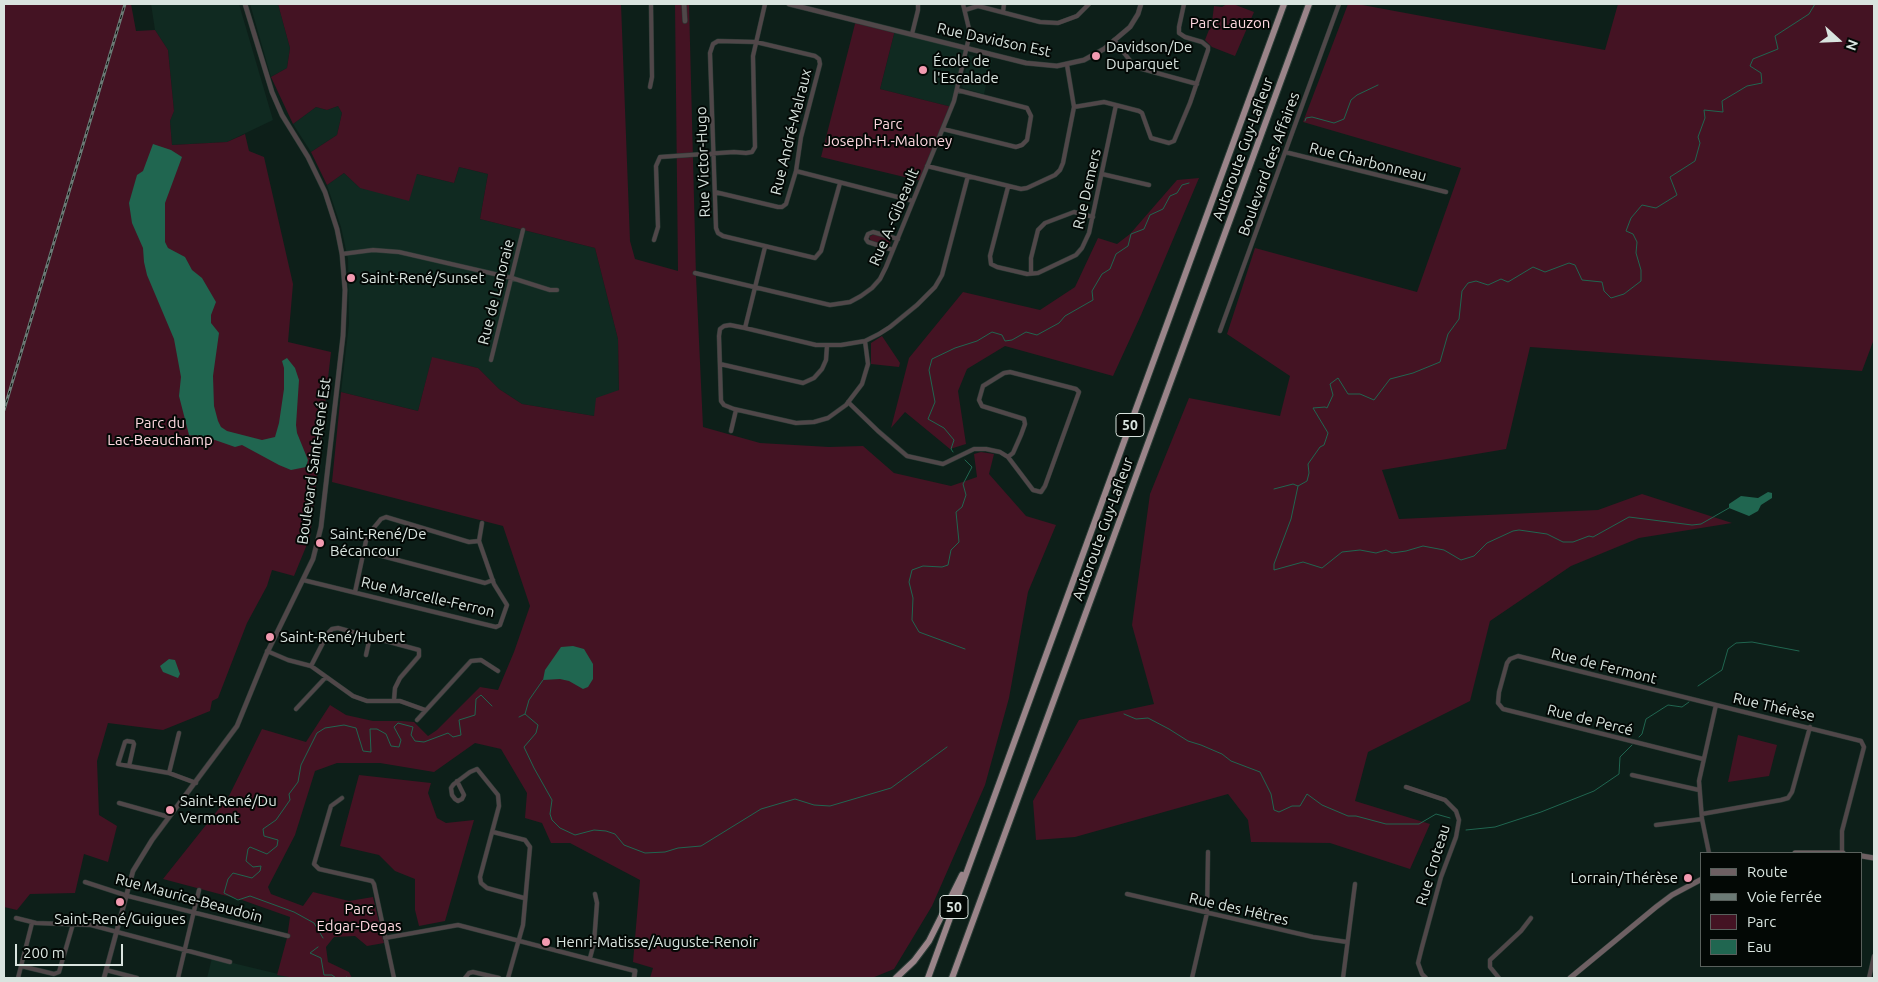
<!DOCTYPE html>
<html>
<head>
<meta charset="utf-8">
<style>
  body { margin:0 }
  #map { position:relative; width:1878px; height:982px; overflow:hidden; background:#0d1f19; font-family:Ubuntu,sans-serif }
  canvas { display:block }
  .frame { position:absolute; inset:0; border:5px solid #d9e4df; pointer-events:none }
  .legend { position:absolute; left:1700px; top:852px; width:162px; height:115px; box-sizing:border-box; background:#030805; border:1px solid #59605c; margin:0; padding:6px 9px; list-style:none; font-size:15px; color:#d9e4df }
  .legend li { display:flex; align-items:center; gap:10px; height:25px }
  .legend b { width:25px; border:1px solid #59605c }
  .north { position:absolute; left:1813px; top:15px; width:50px; height:50px; -webkit-text-stroke:4px #030805; paint-order:stroke; rotate:110deg; font-size:14px; font-weight:700; line-height:20px; text-align:center; color:#d9e4df }
  .north::after { content:''; display:block; margin:auto; width:18px; height:22px; background:#d9e4df; clip-path:polygon(50% 0,100% 100%,50% 72%,0 100%) }
  .scale { position:absolute; left:15px; top:944px; width:108px; height:22px; box-sizing:border-box; border:2px solid #d9e4df; border-top:0; padding-left:6px; font-size:15px; line-height:18px; white-space:nowrap; color:#d9e4df; -webkit-text-stroke:4px #030805; paint-order:stroke }
</style>
</head>
<body>
<div id="map">
<canvas width="1878" height="982"></canvas>
<div class="frame"></div>
<ul class="legend">
<li><b style="height:6px;background:#6e6063"></b>Route</li>
<li><b style="height:6px;background:#6b7a75"></b>Voie ferrée</li>
<li><b style="height:14px;background:#441323"></b>Parc</li>
<li><b style="height:14px;background:#206650"></b>Eau</li>
</ul>
<div class="north">N</div>
<div class="scale">200 m</div>
</div>
<script>
const ctx = document.querySelector('canvas').getContext('2d');
ctx.lineJoin = 'round';
function fill(path, color) {
  ctx.fillStyle = color;
  ctx.fill(path, 'evenodd');
}
function shape(rows) {
  const path = new Path2D();
  for (const r of rows) {
    path.moveTo(r[0], r[1]);
    for (let i = 2; i < r.length; i += 2) path.lineTo(r[i], r[i + 1]);
  }
  return path;
}
function trace(path, color, width, dash) {
  ctx.strokeStyle = color;
  ctx.lineWidth = width;
  ctx.lineCap = dash ? 'butt' : 'round';
  ctx.setLineDash(dash || []);
  ctx.stroke(path);
}
function drawText(font, color, halo, rows, align = 'center') {
  ctx.font = font + ' Ubuntu,sans-serif';
  ctx.lineWidth = 4;
  ctx.setLineDash([]);
  ctx.textBaseline = 'middle';
  ctx.strokeStyle = halo;
  ctx.fillStyle = color;
  for (const [text, x, y, turn = 0] of rows) {
    ctx.save();
    ctx.translate(x, y);
    ctx.rotate((+turn || 0) * Math.PI / 180);
    ctx.textAlign = isNaN(turn) ? turn : align;
    if (halo) ctx.strokeText(text, 0, 0);
    ctx.fillText(text, 0, 0);
    ctx.restore();
  }
}
fill(shape([
  [151,4,239,4,273,120,227,142,172,145,170,121,174,111,168,50,155,30],
  [250,4,278,4,290,48,287,68,271,77],
  [895,30,967,48,952,107,880,89],
  [969,55,992,60,984,94,963,88,962,86],
  [338,106,342,113,337,135,311,152,293,124,316,107,327,110],
  [459,167,488,174,480,219,595,248,618,339,619,390,594,416,522,404,499,389,478,368,432,358,418,411,341,392,349,324,348,259,341,227,327,185,344,173,360,188,417,174,454,183],
  [212,958,295,978,207,978]
]), '#102a21');
fill(shape([
  [4,4,131,4,136,31,155,30,168,50,174,111,170,121,172,145,227,142,245,134,249,151,264,157,293,284,288,342,331,352,310,537,294,576,272,570,267,586,247,623,218,698,212,701,210,711,163,730,108,723,97,761,99,815,117,826,108,862,84,854,75,893,30,894,17,910,4,907],
  [278,4,621,4,630,241,635,259,678,271,675,4,689,4,696,276,703,427,760,443,829,447,863,446,894,473,951,486,977,477,974,454,981,452,994,454,989,474,1026,516,1056,525,1028,592,1009,698,985,785,932,906,894,969,872,978,650,978,653,968,633,962,640,880,570,843,551,843,542,823,525,818,527,793,501,749,475,743,434,772,380,763,337,763,315,771,295,835,268,887,271,894,303,906,313,892,349,901,373,897,384,943,367,946,355,936,334,937,326,947,328,962,349,972,352,978,295,978,277,975,287,938,290,917,242,900,163,879,229,796,262,729,306,742,330,705,346,715,373,721,402,721,414,722,428,736,437,730,480,687,498,690,514,652,530,606,503,526,332,482,341,392,418,411,432,357,478,368,499,389,522,404,594,416,596,398,619,390,618,339,595,248,480,219,488,174,459,167,454,183,417,174,409,201,360,188,344,173,327,185,311,152,337,135,342,113,338,106,327,110,316,107,293,124,271,77,287,68,290,48],
  [1227,4,1233,4,1254,12,1235,56,1212,47,1205,40,1212,22,1214,6,1222,7],
  [1348,4,1357,4,1605,50,1618,4,1874,4,1874,339,1862,371,1530,347,1506,449,1382,470,1399,519,1598,510,1642,494,1732,523,1639,538,1571,566,1490,621,1470,701,1368,752,1355,801,1430,824,1410,869,1330,843,1251,842,1248,820,1228,794,1075,837,1036,840,1033,801,1079,720,1154,704,1132,625,1150,494,1189,398,1280,416,1290,376,1227,334,1255,248,1417,292,1461,168,1303,122],
  [856,20,895,30,880,89,952,107,921,181,821,157],
  [1199,178,1141,315,1113,376,1005,346,967,369,958,391,966,444,950,449,905,412,891,428,909,358,963,292,1040,310,1075,287,1098,238,1117,244,1130,234,1177,180],
  [874,234,891,239,890,245,886,245,871,241,869,237],
  [882,336,900,363,899,367,871,364,871,343],
  [1738,735,1777,745,1769,776,1728,782],
  [359,775,431,783,428,793,437,818,446,823,474,820,445,921,419,926,415,910,415,879,395,871,379,855,340,846]
]), '#441323');
fill(shape([
  [153,144,171,150,182,157,165,203,165,242,168,248,185,257,192,270,202,278,216,302,211,315,211,323,219,333,213,376,214,406,218,421,221,427,227,431,262,440,275,437,279,423,284,389,284,368,282,361,287,358,295,368,299,380,296,425,297,433,308,460,306,467,291,470,279,465,242,445,235,447,215,440,189,435,179,396,181,377,174,339,147,275,144,262,143,248,132,223,129,203,137,175,143,171],
  [1768,492,1772,493,1772,498,1761,505,1758,511,1749,516,1729,508,1729,504,1741,496,1758,498],
  [573,646,584,649,593,664,593,679,588,687,583,689,569,681,560,679,543,680,545,670,561,647],
  [169,659,175,660,180,674,178,678,163,672,160,666]
]), '#206650');
trace(shape([
  [1305,121,1306,118,1312,117,1334,123,1344,119,1351,100,1357,95,1378,85],
  [953,452,951,449,954,440,944,428,928,419,935,402,929,370,932,359,955,348,977,341,992,332,1002,335,1005,341,1012,340,1026,332,1037,335,1059,323,1065,316,1093,300,1092,291,1102,274,1110,269,1116,254,1128,246,1131,234,1144,229,1150,215,1163,209,1170,196,1177,193,1182,185,1189,183],
  [1298,486,1291,519,1274,564,1274,570,1303,562,1322,568,1342,552,1360,550,1376,553,1386,550,1392,553,1406,551,1423,546,1444,550,1461,560,1474,556,1487,543,1513,531,1519,530,1547,534,1563,542,1573,542,1589,536,1593,537,1629,517,1692,525,1701,524,1729,508],
  [1274,489,1293,484,1298,486,1307,481,1309,473,1308,464,1320,447,1324,445,1328,433,1313,408,1325,407,1327,408,1333,395,1330,384,1338,378,1348,394,1360,394,1374,400,1390,379,1413,373,1440,362,1448,334,1459,319,1462,291,1468,283,1476,281,1488,285,1501,279,1508,282,1533,267,1545,272,1569,263,1575,265,1582,280,1602,282,1604,291,1611,298,1624,294,1641,281,1641,270,1636,253,1637,242,1633,234,1626,231,1631,218,1642,205,1656,208,1677,195,1670,177,1695,161,1700,143,1698,137,1705,118,1704,110,1723,112,1722,101,1747,86,1762,83,1761,73,1750,66,1753,59,1778,49,1775,36,1809,14,1815,4],
  [965,649,919,632,912,620,913,598,909,582,912,570,923,566,942,567,948,565,951,550,959,542,956,512,962,507,966,495,963,484,972,467,965,460],
  [1698,686,1722,670,1728,649,1736,643,1752,642,1799,651],
  [525,714,529,700,543,680],
  [1124,714,1136,719,1148,718,1169,729,1188,741,1201,745,1222,754,1231,761,1260,772,1271,794,1274,810,1279,812,1292,806,1300,806,1307,794,1322,805,1348,816,1356,816,1386,824,1419,824,1436,814,1450,818],
  [519,717,525,714,538,725,536,733,524,747,534,768,552,800,550,814,552,820,560,828,575,835,594,830,606,831,615,834,624,845,645,853,665,852,678,848,701,846,761,809,795,799,814,805,830,806,891,788,947,747],
  [1639,737,1642,734,1646,719,1668,705,1682,707,1689,702],
  [1466,830,1495,827,1541,812,1594,791,1619,774,1620,757,1632,745],
  [323,938,314,923,294,912,250,896,238,900,224,893,228,879,233,873,252,878,260,871,261,866,253,867,246,861,248,849,250,847,267,854,277,846,278,840,264,836,263,829,276,820,290,800,289,794,298,782,301,765,317,733,325,728,344,725,356,728,363,751,371,752,370,729,377,729,386,734,391,746,399,747,401,740,394,727,398,723,413,727,411,735,415,741,424,742,448,733,453,737,461,735,459,720,475,715,476,699,481,695,492,706],
  [318,947,310,953,321,958,324,975,332,975,336,978],
  [344,978,347,977,348,978]
]), '#206650', 1);
const minor = shape([
  [965,10,978,6,1040,22,1058,23,1077,16,1089,4],
  [1003,12,1004,4],
  [912,34,918,10,918,4],
  [1114,40,1135,67,1197,84],
  [650,87,652,77,651,4],
  [1074,107,1104,102,1139,111,1142,113,1151,138,1169,143,1174,141,1190,103,1208,50,1208,47,1202,42,1185,37,1179,33,1179,27,1184,4],
  [943,129,1016,147,1022,145,1027,140,1031,116,1027,108,957,90],
  [1285,152,1446,192],
  [927,166,1021,189,1027,188,1055,175,1060,170,1063,163,1074,107,1067,65],
  [796,171,913,201],
  [1102,174,1149,185],
  [1008,187,990,256,991,264,997,267,1027,274,1038,273,1076,255,1082,248,1089,233,1116,105],
  [715,192,778,207,782,207,786,204,796,171,801,137,820,64,819,59,815,56,756,42,718,41,713,44,710,53,716,228,718,233,723,236,815,258,821,251,840,183],
  [654,240,658,227,656,166,660,157,734,152,746,153,752,152,755,147,753,56,765,4],
  [893,250,868,242,866,239,868,234,873,232,898,239],
  [342,254,373,250,399,252,512,278,550,290,557,290],
  [695,273,830,305,850,302,861,296,872,288,880,279,886,267,954,101,970,33,963,4],
  [1031,273,1031,258,1038,230,1045,223,1074,212,1093,217],
  [745,328,765,247],
  [1220,331,1339,4],
  [865,341,868,364,862,384,846,405,828,418,814,422,796,423,734,409,724,405,721,401,719,336,720,329,724,326,730,325,745,328,816,345,841,345,865,341,879,334,890,327,917,305,935,287,942,275,968,176],
  [491,360,523,230],
  [720,364,803,383,814,378,822,369,826,360,827,346],
  [848,402,878,431,907,456,943,464,974,449,986,449,1000,452,1008,457,1033,490,1041,492,1045,486,1079,392,1076,389,1010,372,1004,373,983,386,979,400,982,406,1024,419,1025,424,1021,435,1013,453,1008,457],
  [731,431,736,410],
  [363,551,485,583,493,580],
  [303,580,496,627,500,625,507,605,494,584,479,541,482,523],
  [355,592,367,536,381,519,386,517,469,542,479,541],
  [267,651,288,660,311,666,353,696,367,701,400,701,425,710],
  [366,655,370,637],
  [311,666,328,633,332,629,338,628,419,650,419,656,400,678,395,688,394,700],
  [296,709,326,677],
  [417,720,471,661,481,660,498,671],
  [1703,759,1503,709,1498,703,1499,692,1507,663,1510,659,1518,656,1716,705],
  [129,766,118,764,125,742,127,741,133,742,134,744,129,766,169,773,196,783],
  [169,773,179,733],
  [1632,775,1699,790],
  [457,781,464,795,462,799,458,801,455,799,452,795,451,788,453,785,454,784,470,772,477,769,498,795,499,806,480,877,481,883,487,888,524,898],
  [1406,787,1445,800,1456,811,1459,820,1456,837,1441,877,1422,947,1418,963,1422,974,1426,978],
  [342,798,331,806,314,864,319,869,372,881,374,884,394,978],
  [119,803,169,817],
  [1702,814,1781,800,1788,798,1792,792,1810,727],
  [1656,825,1702,819],
  [493,832,525,840,530,847,523,925,508,978],
  [1709,853,1702,819,1699,781,1716,705,1861,741,1864,747,1842,831,1842,853],
  [85,882,128,896,288,936],
  [1127,894,1313,937,1347,942],
  [16,918,36,923,91,925,230,962],
  [385,938,458,925,635,971],
  [590,958,594,943,597,903,595,894],
  [21,966,54,974,59,972,73,924],
  [106,970,137,978],
  [18,978,32,923],
  [178,978,199,890],
  [465,978,469,973,473,972,499,978],
  [1192,978,1207,913,1208,852],
  [1343,978,1355,884],
  [1499,978,1490,967,1490,960,1521,931,1531,918],
  [1869,978,1874,956]
]);
const tertiary = shape([
  [684,4,685,21],
  [789,4,1026,63,1057,66,1084,60,1104,49,1130,27,1138,14,1141,4],
  [104,978,133,871,152,840,237,726,266,655,313,559,321,527,343,336,345,290,342,254,337,229,325,192,308,157,282,115,272,92,245,4],
  [634,978,635,971]
]);
const secondary = shape([
  [1795,853,1843,853],
  [1862,856,1874,858],
  [1570,978,1656,907,1672,895,1702,879]
]);
const motorway = shape([
  [896,978,914,961,929,941,962,875],
  [928,978,1284,4],
  [952,978,1309,4]
]);
trace(minor, '#2a3b35', 5);
trace(tertiary, '#2a3b35', 5.5);
trace(secondary, '#2a3b35', 6);
trace(motorway, '#2a3b35', 8);
trace(minor, '#504749', 4);
trace(tertiary, '#504749', 4.5);
trace(secondary, '#6e6063', 5);
trace(motorway, '#9a8489', 6);
const rail = shape([
  [4,410,125,4]
]);
trace(rail, '#6b7a75', 3);
trace(rail, '#030805', 1, [4]);
for (const [x, y, r, color] of [
  [1096,56,5,"#f29ab0"],
  [923,70,5,"#f29ab0"],
  [351,278,5,"#f29ab0"],
  [320,543,5,"#f29ab0"],
  [270,637,5,"#f29ab0"],
  [170,810,5,"#f29ab0"],
  [1688,878,5,"#f29ab0"],
  [120,902,5,"#f29ab0"],
  [546,942,5,"#f29ab0"]
]) {
  const dot = new Path2D();
  dot.arc(x, y, r, 0, 2 * Math.PI);
  ctx.fillStyle = color;
  ctx.fill(dot);
  trace(dot, '#030805', 2);
}
for (const [x, y, w] of [
  [1130,425,28],
  [954,907,28]
]) {
  const box = new Path2D();
  box.roundRect(x - w / 2, y - 11.5, w, 23, 4);
  ctx.fillStyle = '#030805';
  ctx.fill(box);
  trace(box, '#d9e4df', 1);
}
drawText('bold 14px', '#d9e4df', null, [
  ["50",1130,425],
  ["50",954,907]
]);
drawText('15px', '#fdd7df', '#030805', [
  ["Parc Lauzon",1230,23],
  ["Parc",888,124],
  ["Joseph-H.-Maloney",888,141],
  ["Parc du",160,423],
  ["Lac-Beauchamp",160,440],
  ["Parc",359,909],
  ["Edgar-Degas",359,926]
]);
drawText('15px', '#d9e4df', '#030805', [
  ["Rue Davidson Est",994,40,12],
  ["Rue André-Malraux",791,132,-76],
  ["Autoroute Guy-Lafleur",1243,149,-70],
  ["Rue Victor-Hugo",703,162,-92],
  ["Rue Charbonneau",1368,162,14],
  ["Boulevard des Affaires",1269,164,-70],
  ["Rue Demers",1087,189,-77],
  ["Rue A.-Gibeault",894,217,-67],
  ["Rue de Lanoraie",496,292,-76],
  ["Boulevard Saint-René Est",314,461,-82],
  ["Autoroute Guy-Lafleur",1103,529,-70],
  ["Rue Marcelle-Ferron",428,597,13],
  ["Rue de Fermont",1604,666,14],
  ["Rue Thérèse",1774,707,13],
  ["Rue de Percé",1590,720,14],
  ["Rue Croteau",1433,865,-73],
  ["Rue Maurice-Beaudoin",189,898,15],
  ["Rue des Hêtres",1239,909,13]
]);
drawText('15px', '#d9e4df', '#030805', [
  ["Davidson/De",1106,47],
  ["Duparquet",1106,64],
  ["École de",933,61],
  ["l'Escalade",933,78],
  ["Saint-René/Sunset",361,278],
  ["Saint-René/De",330,534],
  ["Bécancour",330,551],
  ["Saint-René/Hubert",280,637],
  ["Saint-René/Du",180,801],
  ["Vermont",180,818],
  ["Lorrain/Thérèse",1678,878,"right"],
  ["Saint-René/Guigues",120,919,"center"],
  ["Henri-Matisse/Auguste-Renoir",556,942]
], 'left');
</script>
</body>
</html>
